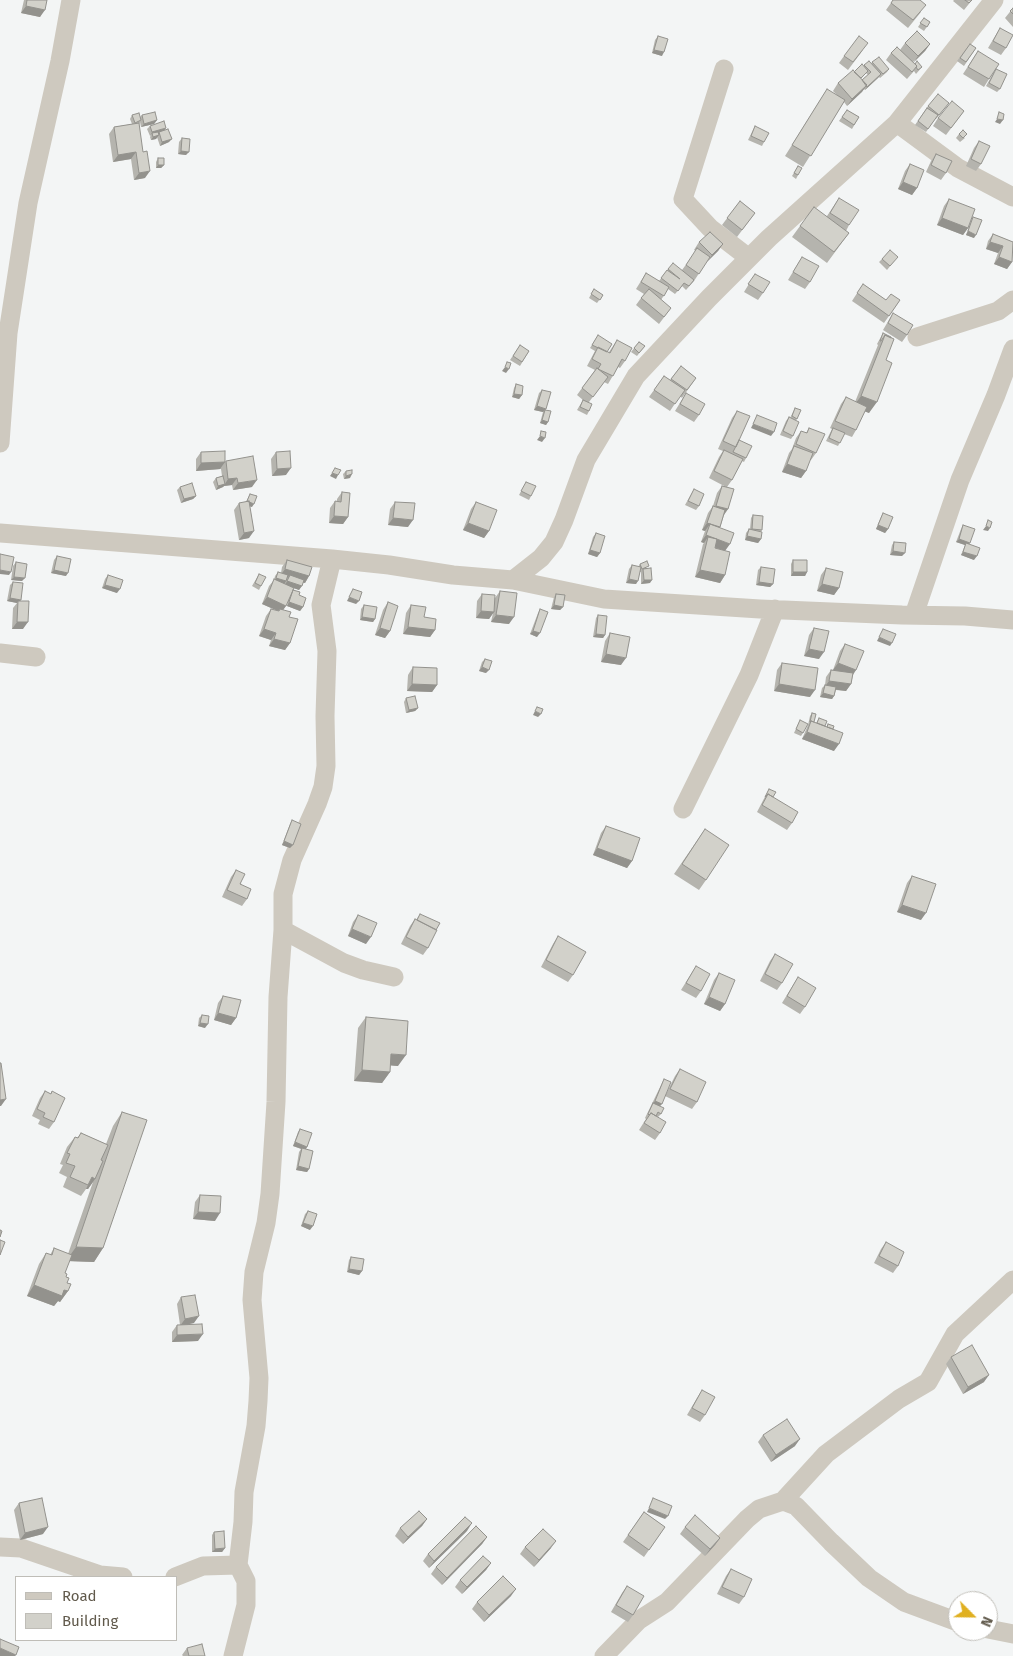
<!DOCTYPE html>
<html>
<head>
<meta charset="utf-8">
<style>
  body { margin:0 }
  #map { position:relative; width:1013px; height:1656px; overflow:hidden; background:#f3f5f5; font-family:"Fira Sans",sans-serif }
  canvas { display:block }
  .legend { position:absolute; left:15px; top:1576px; width:162px; height:65px; box-sizing:border-box; background:#fff; border:1px solid #bfbdb7; margin:0; padding:6px 9px; list-style:none; font-size:15px; color:#60594b }
  .legend li { display:flex; align-items:center; gap:10px; height:25px }
  .legend b { width:25px; border:1px solid #bfbdb7 }
  .north { position:absolute; left:948px; top:1591px; width:50px; height:50px; box-sizing:border-box; background:#fff; border:1px solid #bfbdb7; border-radius:50%; rotate:113deg; font-size:14px; font-weight:700; line-height:20px; text-align:center; color:#60594b }
  .north::after { content:''; display:block; margin:auto; width:18px; height:22px; background:#e0b021; clip-path:polygon(50% 0,100% 100%,50% 72%,0 100%) }
</style>
</head>
<body>
<div id="map">
<canvas width="1013" height="1656"></canvas>
<ul class="legend">
<li><b style="height:6px;background:#cec9bf"></b>Road</li>
<li><b style="height:14px;background:#d2d1ca"></b>Building</li>
</ul>
<div class="north">N</div>
</div>
<script>
const ctx = document.querySelector('canvas').getContext('2d');
ctx.lineJoin = 'round';
function shape(rows) {
  const path = new Path2D();
  for (const r of rows) {
    path.moveTo(r[0], r[1]);
    for (let i = 2; i < r.length; i += 2) path.lineTo(r[i], r[i + 1]);
  }
  return path;
}
function trace(path, color, width, dash) {
  ctx.strokeStyle = color;
  ctx.lineWidth = width;
  ctx.lineCap = dash ? 'butt' : 'round';
  ctx.setLineDash(dash || []);
  ctx.stroke(path);
}
function fill(path, color) {
  ctx.fillStyle = color;
  ctx.fill(path, 'evenodd');
}
trace(shape([
  [724,69,683,199,710,228,749,258],
  [897,123,958,168,1013,197],
  [917,337,998,311,1013,300],
  [0,443,8,333,28,203,60,61,71,0],
  [0,533,332,559,389,565,453,575,513,580,541,558,554,542,564,520,586,460,636,376,709,298,769,238,897,123,994,0],
  [513,580,604,599,760,609,902,615,965,616,1013,620],
  [914,615,960,480,996,395,1013,349],
  [0,653,36,657],
  [683,809,749,675,775,609],
  [283,930,344,963,363,970,394,977],
  [783,1501,826,1454,899,1399,928,1382,955,1334,1013,1280],
  [0,1547,21,1548,100,1575,123,1577],
  [175,1577,203,1566,238,1565],
  [988,1629,1013,1634],
  [233,1656,246,1605,246,1581,238,1565,243,1522,244,1492,256,1426,258,1401,259,1378,252,1300,254,1272,266,1223,270,1194,276,1102,278,997,283,930,283,894,292,860,317,804,323,787,326,766,325,716,327,651,321,605,332,559],
  [604,1656,639,1620,667,1602,747,1519,759,1509,783,1501,796,1506,831,1542,869,1578,904,1602,958,1622]
]), '#cec9bf', 19);
fill(shape([
  [24,0,47,0,40,17,21,13],
  [893,0,921,12,908,28,886,10],
  [954,0,972,0,964,10,953,1],
  [1013,8,1013,27,1005,18],
  [924,18,930,22,924,31,918,27],
  [1000,28,1006,48,1001,55,988,48],
  [658,36,662,56,652,53,655,40],
  [905,43,930,44,925,51,913,62,922,67,916,74,914,71,907,79,886,60,891,53,900,50],
  [970,44,976,48,964,66,957,61],
  [863,50,848,70,839,63,844,56],
  [978,51,989,79,984,87,963,74],
  [869,61,871,64,872,62,889,69,887,72,880,78,879,77,865,90,864,89,847,106,844,102,803,167,785,156,827,89,838,96,833,91,838,83,864,66],
  [866,73,868,75,862,80,861,79],
  [994,72,1000,89,997,92,986,86],
  [949,103,936,119,936,118,926,132,915,125,928,106],
  [847,110,859,117,852,129,839,121],
  [964,111,946,135,933,126,938,118],
  [132,115,140,117,142,115,157,120,154,124,141,127,140,122,139,124,145,178,134,180,131,159,113,162,109,134,114,127,132,124,130,119],
  [150,126,165,130,169,142,160,146,157,137,156,139,151,140,150,137,151,135,150,136,147,129],
  [755,126,764,142,762,146,748,140],
  [959,134,965,138,960,142,956,138],
  [182,138,186,155,178,154,179,142],
  [979,141,981,164,976,171,966,166,974,148],
  [936,154,946,173,941,180,926,172,931,161],
  [158,158,164,165,161,168,156,168,156,162],
  [910,164,917,188,912,195,898,189,905,171],
  [798,166,798,175,796,179,792,176],
  [839,198,849,225,846,231,849,233,827,263,792,237,800,226,827,216],
  [949,199,968,228,963,235,937,225,944,206],
  [740,201,755,213,737,237,722,225],
  [973,217,974,238,966,235,971,221],
  [993,234,1013,242,1012,262,1007,269,994,264,998,253,986,249,988,241],
  [699,242,723,244,718,251,707,261,694,281,686,290,682,286,675,294,668,289,661,300,671,308,659,324,636,305,644,294,636,289,646,273,659,281,668,269,682,270,696,251,694,250],
  [802,257,810,282,805,289,788,280],
  [882,259,895,260,887,270,879,262],
  [755,274,763,293,758,300,744,292],
  [863,284,886,300,900,300,884,323,852,301],
  [594,289,603,295,597,303,589,298],
  [893,313,907,335,902,342,883,330],
  [883,333,886,360,869,413,865,411,856,430,852,437,844,434,838,446,826,441,832,429,830,428,841,404,846,397,855,402,878,345,877,344],
  [598,335,607,352,609,352,617,340,625,361,620,368,618,367,608,384,604,382,589,402,589,411,587,415,577,410,583,400,577,395,595,370,587,366,595,351,590,348],
  [639,342,645,346,637,356,631,352],
  [520,345,529,351,520,366,510,360],
  [681,366,696,378,682,398,680,396,670,411,649,397,664,376,670,380],
  [516,384,522,395,519,399,512,397,514,388],
  [542,390,548,422,546,425,540,423,543,412,534,410,539,393],
  [686,393,699,415,694,422,675,411],
  [795,408,797,419,796,420,793,436,791,439,780,435,786,421,789,417,790,418],
  [737,411,739,440,746,458,744,462,742,461,732,480,727,487,728,509,724,515,720,528,725,551,725,575,720,583,695,577,703,544,704,543,701,542,705,531,702,530,708,513,713,506,717,493,722,486,726,487,709,478,719,457,723,451,718,449,732,418],
  [809,428,816,453,811,460,810,460,806,471,801,478,782,472,789,453,792,449,796,438,801,431,806,433],
  [201,452,225,461,252,487,233,490,232,485,224,486,223,487,216,490,213,482,216,478,222,476,221,469,196,471,196,459],
  [276,452,286,475,272,476,271,459],
  [346,471,350,478,344,479,343,474],
  [526,482,531,496,529,500,519,495],
  [180,487,196,496,193,499,181,503,177,490],
  [694,489,699,506,696,510,685,505],
  [342,492,348,517,343,524,329,523,330,508,335,501,337,501,337,499],
  [250,494,252,507,250,506,249,538,239,540,234,510,239,503,246,502],
  [395,502,408,527,388,525,390,509],
  [476,502,489,531,484,538,463,530,471,509],
  [883,513,888,529,885,533,876,529,881,517],
  [753,515,762,530,760,532,761,539,758,543,745,540,746,533,749,529,750,529,751,518],
  [963,525,969,544,974,560,961,555,965,545,956,542,961,529],
  [596,533,600,553,597,557,588,554,593,537],
  [894,542,902,556,890,555,892,545],
  [57,556,66,576,51,573,54,560],
  [287,560,309,576,305,583,303,583,299,590,294,588,292,591,299,595,303,607,300,611,287,606,288,602,283,610,289,617,290,643,285,650,269,646,271,640,259,636,266,616,271,609,278,611,262,604,269,586,274,580,275,576,278,572,281,573,282,567],
  [793,560,807,572,805,576,791,576,791,564],
  [16,562,22,581,11,580,13,566],
  [640,564,648,569,650,583,641,584,641,572,640,572,636,584,626,583,629,569,632,565,638,567],
  [761,567,773,584,770,587,756,585,758,570],
  [826,568,839,588,834,595,817,591,821,575],
  [259,574,261,586,259,590,252,586],
  [108,575,117,593,102,588,105,579],
  [13,582,20,601,23,629,12,629,13,608,17,603,7,601,10,585],
  [500,591,509,624,491,622,493,613,489,619,476,618,477,601,482,594,495,598],
  [556,594,563,607,560,610,551,609,554,597],
  [388,602,390,631,385,638,375,635,383,610],
  [364,605,375,619,373,622,360,620,361,609],
  [411,605,424,617,435,630,430,637,403,634,406,613],
  [540,609,537,637,530,634,538,613],
  [598,615,605,635,603,638,593,637,596,618],
  [814,628,819,659,804,656,809,635],
  [610,633,621,665,601,662,605,641],
  [845,644,856,670,853,675,851,684,846,691,836,690,834,696,832,699,820,697,822,688,825,685,826,677,831,670,835,670,833,670,840,651],
  [485,659,486,673,479,671,482,662],
  [782,663,810,697,774,691,777,670],
  [413,667,437,685,432,692,407,691,408,675],
  [406,698,418,708,415,711,406,713,404,702],
  [812,713,814,722,816,723,819,718,825,726,827,727,828,724,833,729,834,751,802,739,808,725,810,716],
  [800,720,803,733,801,736,794,733],
  [769,789,773,797,792,823,787,830,757,812],
  [292,820,290,848,282,845,290,824],
  [606,826,632,861,627,868,593,855,601,833],
  [705,829,706,880,699,890,674,874],
  [236,870,247,899,242,906,222,897,231,877],
  [912,876,921,920,897,912,907,883],
  [420,914,428,948,423,955,401,944,410,926,415,919,416,920],
  [358,915,366,944,348,936,353,922],
  [558,936,573,975,568,982,541,967,553,944],
  [775,954,782,983,777,990,760,981,770,961],
  [696,966,701,991,696,998,681,990],
  [719,973,725,1004,720,1011,704,1004,714,980],
  [798,977,805,1007,800,1014,782,1003],
  [223,996,236,1018,231,1025,214,1020,218,1003],
  [202,1015,205,1028,198,1026,199,1018],
  [366,1017,398,1066,390,1065,390,1072,382,1083,354,1081,358,1028],
  [680,1069,697,1102,692,1109,665,1096,660,1106,661,1114,658,1117,660,1133,655,1140,639,1130,646,1119,645,1118,662,1083,664,1079,666,1094,675,1076],
  [45,1091,51,1094,54,1122,49,1129,38,1124,40,1120,32,1116,40,1098],
  [122,1112,103,1248,94,1262,69,1261,65,1273,67,1283,68,1291,60,1302,58,1301,54,1306,27,1296,39,1264,46,1253,50,1255,54,1248,68,1254,93,1182,88,1189,86,1189,81,1196,63,1187,67,1177,59,1173,63,1165,60,1164,67,1147,75,1137,77,1138,81,1133,106,1144,113,1126],
  [300,1129,307,1147,306,1149,309,1169,307,1172,296,1170,299,1152,301,1149,293,1146,298,1132],
  [200,1195,215,1221,193,1219,195,1202],
  [308,1211,310,1230,301,1226,305,1214],
  [886,1242,898,1266,893,1273,874,1263,881,1249],
  [351,1257,362,1271,359,1275,347,1272,349,1260],
  [181,1297,194,1323,188,1324,198,1341,172,1342,172,1332,177,1325,180,1325,177,1304],
  [951,1357,984,1382,963,1394,946,1364],
  [702,1390,705,1415,700,1422,687,1415,697,1398],
  [763,1435,795,1446,771,1462,758,1442],
  [19,1503,43,1534,20,1540,14,1510],
  [644,1512,665,1527,644,1557,623,1542],
  [427,1519,422,1526,403,1544,395,1536,400,1528],
  [685,1527,720,1538,715,1545,705,1556,680,1534],
  [467,1531,429,1568,423,1561,428,1554],
  [214,1532,225,1548,222,1552,212,1552,212,1535],
  [487,1537,482,1544,442,1585,431,1574,436,1567],
  [525,1547,551,1548,534,1567,520,1554],
  [491,1563,486,1570,462,1594,455,1587,460,1580],
  [731,1569,744,1597,739,1604,717,1594,726,1576],
  [627,1586,633,1615,628,1622,611,1612,622,1593],
  [511,1596,484,1622,472,1609,477,1602],
  [187,1648,205,1656,183,1656,182,1655]
]), '#b5b4ae');
fill(shape([
  [26,6,45,10,40,17,21,13],
  [930,44,925,51,913,63,918,56],
  [654,50,664,52,662,56,652,53],
  [881,74,878,78,865,90,867,87],
  [867,85,862,92,847,106,852,99],
  [997,119,1003,120,1000,124,995,122],
  [157,120,154,124,141,127,144,124],
  [166,128,164,131,153,135,152,133,150,136,152,132],
  [159,135,156,139,151,140,153,137],
  [172,139,169,142,160,146,162,142],
  [181,151,189,152,186,155,178,154],
  [136,152,131,159,113,162,118,155],
  [158,165,164,165,161,168,156,168],
  [150,171,145,178,134,180,139,173],
  [903,182,917,188,912,195,898,189],
  [942,218,968,228,963,235,937,225],
  [968,231,976,235,974,238,966,235],
  [990,242,1003,246,998,253,986,249],
  [723,244,718,251,707,262,712,255],
  [999,257,1012,262,1007,269,994,264],
  [505,367,509,369,506,373,502,371],
  [514,394,522,395,519,399,512,397],
  [861,396,877,402,869,413,853,407],
  [537,406,546,409,543,412,534,410],
  [542,420,548,422,546,425,540,423],
  [753,424,774,432,771,436,751,428],
  [540,436,545,438,542,442,537,440],
  [225,462,220,469,196,471,201,463],
  [787,464,806,471,801,478,782,472],
  [291,468,286,475,272,476,277,469],
  [332,473,338,475,336,479,330,476],
  [352,474,350,478,344,479,346,476],
  [237,478,232,485,224,486,223,487,216,490,218,486,225,484,228,479],
  [257,480,252,487,233,490,238,483],
  [196,496,193,499,181,503,184,499],
  [247,501,254,504,252,507,245,505],
  [716,506,728,509,723,516,711,513],
  [334,516,348,517,343,524,329,523],
  [393,518,413,520,408,527,388,525],
  [468,523,489,531,484,538,463,530],
  [707,523,720,527,715,534,710,524,705,531,702,530],
  [878,525,888,529,885,533,876,529],
  [986,526,990,528,988,531,983,530],
  [254,531,249,538,239,540,244,533],
  [706,535,730,544,725,551,706,544,708,537,704,543,701,542],
  [747,536,761,539,758,543,745,540],
  [959,539,970,543,968,546,966,543,965,545,956,542],
  [590,550,600,553,597,557,588,554],
  [893,551,905,553,902,556,890,555],
  [963,552,977,556,974,560,961,555],
  [285,569,309,576,305,583,288,578,290,575,287,578,280,576],
  [0,570,11,572,9,575,0,574],
  [54,570,68,573,66,576,51,573],
  [700,570,725,575,720,583,695,577],
  [793,572,807,572,805,576,791,576],
  [14,577,25,578,22,581,11,580],
  [276,578,286,581,284,585,273,582],
  [629,579,638,581,636,584,626,583],
  [644,580,652,580,650,583,641,584],
  [287,581,302,586,299,590,285,585],
  [759,582,773,584,770,587,756,585],
  [822,584,839,588,834,595,817,591],
  [105,585,120,589,117,593,102,588],
  [267,597,286,606,281,613,280,609,278,611,262,604],
  [349,597,359,601,356,604,347,601],
  [10,598,21,600,18,603,18,601,17,603,7,601],
  [289,602,303,607,300,611,287,606],
  [554,605,563,607,560,610,551,609],
  [481,611,494,612,489,619,476,618],
  [496,615,514,617,509,624,491,622],
  [362,617,375,619,373,622,360,620],
  [17,622,28,622,23,629,12,629],
  [408,627,435,630,430,637,403,634],
  [380,628,390,631,385,638,375,635],
  [264,629,276,633,271,640,259,636],
  [533,631,540,633,537,637,530,634],
  [596,634,605,635,603,638,593,637],
  [879,637,892,643,890,646,877,641],
  [274,639,290,643,285,650,269,646],
  [809,649,824,652,819,659,804,656],
  [606,654,626,658,621,665,601,662],
  [838,663,856,670,851,677,833,670],
  [482,667,489,670,486,673,479,671],
  [829,681,851,684,846,691,824,688],
  [412,684,437,685,432,692,407,691],
  [779,684,815,690,810,697,774,691],
  [823,693,834,696,832,699,820,697],
  [418,708,415,711,406,713,409,710],
  [535,711,541,714,538,717,533,715],
  [807,732,839,744,834,751,802,739],
  [284,841,293,845,290,848,282,845],
  [597,848,632,861,627,868,593,855],
  [902,905,926,913,921,920,897,912],
  [352,929,371,937,366,944,348,936],
  [709,997,725,1004,720,1011,704,1004],
  [218,1013,236,1018,231,1025,214,1020],
  [200,1023,208,1024,205,1028,198,1026],
  [391,1054,406,1055,398,1066,384,1065],
  [362,1070,390,1072,382,1083,354,1081],
  [6,1099,1,1106,0,1106,0,1100],
  [655,1101,662,1104,659,1107,652,1104],
  [295,1142,307,1147,305,1150,293,1146],
  [298,1166,309,1169,307,1172,296,1170],
  [92,1177,95,1179,88,1189,86,1189],
  [198,1212,220,1213,215,1221,193,1219],
  [303,1223,313,1226,310,1230,301,1226],
  [76,1247,103,1248,94,1262,66,1261],
  [349,1269,362,1271,359,1275,347,1272],
  [34,1285,64,1290,68,1291,60,1302,58,1301,54,1306,27,1296],
  [199,1316,194,1323,180,1326,185,1319],
  [203,1334,198,1341,172,1342,177,1335],
  [989,1375,984,1382,963,1394,968,1387],
  [800,1439,795,1446,771,1462,776,1455],
  [649,1508,668,1516,665,1519,647,1512],
  [427,1519,422,1526,403,1544,408,1537],
  [472,1523,467,1531,429,1568,434,1561],
  [48,1527,43,1534,20,1540,25,1533],
  [487,1537,482,1544,442,1585,447,1578],
  [720,1538,715,1545,705,1556,710,1549],
  [556,1541,551,1548,534,1567,539,1560],
  [225,1548,222,1552,212,1552,215,1549],
  [491,1563,486,1570,462,1594,467,1587],
  [516,1589,511,1596,484,1622,489,1615],
  [0,1648,16,1655,15,1656,0,1656]
]), '#93928d');
const building = shape([
  [27,0,47,0,45,10,26,6,27,0],
  [893,0,920,0,926,5,913,20,891,3,893,0],
  [965,0,972,0,969,3,965,0],
  [1013,8,1013,14,1010,11,1013,8],
  [924,18,930,22,927,27,920,23,924,18],
  [1000,28,1013,35,1006,48,993,41,1000,28],
  [917,31,930,44,918,56,905,43,917,31],
  [658,36,668,39,664,52,654,50,658,36],
  [859,36,868,43,853,62,844,56,859,36],
  [970,44,976,48,966,62,960,58,970,44],
  [897,47,917,66,912,72,891,53,897,47],
  [978,51,999,64,989,79,968,67,978,51],
  [879,57,889,69,883,74,872,62,879,57],
  [869,61,881,74,867,87,862,80,871,72,864,65,869,61],
  [917,61,922,67,918,70,916,67,917,66,915,64,917,61],
  [862,64,868,71,861,78,854,72,862,64],
  [996,69,1007,74,1000,89,989,83,996,69],
  [853,70,867,85,852,99,838,83,853,70],
  [827,89,845,100,811,156,792,145,827,89],
  [938,94,949,103,939,115,928,106,938,94],
  [952,101,964,111,951,128,938,118,952,101],
  [927,108,938,115,928,129,918,121,927,108],
  [847,110,859,117,854,125,842,117,847,110],
  [155,112,157,120,144,124,142,115,155,112],
  [999,112,1004,114,1003,120,997,119,999,112],
  [139,113,141,120,135,123,132,115,139,113],
  [164,121,166,128,152,132,150,126,164,121],
  [139,123,143,152,147,151,150,171,139,173,136,152,118,155,114,127,139,123],
  [755,126,769,133,764,142,751,136,755,126],
  [168,129,172,139,162,142,159,132,168,129],
  [963,130,967,134,963,138,959,134,963,130],
  [158,132,159,135,153,137,152,133,158,132],
  [182,138,190,139,189,152,181,151,182,138],
  [979,141,990,146,981,164,971,159,979,141],
  [936,154,952,161,946,173,931,165,936,154],
  [158,158,164,158,164,165,158,165,158,158],
  [910,164,924,170,917,188,903,182,910,164],
  [798,166,802,168,798,175,794,173,798,166],
  [839,198,859,210,849,225,830,213,839,198],
  [949,199,975,209,968,228,942,218,949,199],
  [740,201,755,213,742,230,727,218,740,201],
  [814,207,849,233,834,252,800,226,814,207],
  [973,217,982,220,976,235,968,231,973,217],
  [710,232,723,244,712,255,699,242,710,232],
  [993,234,1013,242,1012,262,999,257,1003,246,990,242,993,234],
  [697,248,710,257,699,274,686,265,697,248],
  [890,250,898,257,890,266,882,259,890,250],
  [802,257,819,266,810,282,793,272,802,257],
  [673,263,694,280,689,286,684,283,678,291,661,278,667,270,680,279,668,269,673,263],
  [646,273,669,287,664,296,641,282,646,273],
  [755,274,770,282,763,293,748,284,755,274],
  [863,284,886,300,891,294,900,300,889,316,857,293,863,284],
  [594,289,603,295,600,300,591,294,594,289],
  [649,289,671,308,664,317,641,298,649,289],
  [893,313,913,325,907,335,888,323,893,313],
  [883,333,891,337,891,338,885,335,881,341,880,341,883,333],
  [598,335,612,344,607,352,592,345,598,335],
  [885,335,894,339,886,360,892,363,877,402,861,396,885,335],
  [617,340,632,348,625,361,622,359,613,376,598,369,601,364,592,359,598,347,610,353,617,340],
  [639,342,645,346,639,353,634,348,639,342],
  [520,345,529,351,522,362,513,356,520,345],
  [507,362,511,363,509,369,505,367,507,362],
  [681,366,696,378,687,390,671,379,681,366],
  [597,368,608,377,593,397,582,388,597,368],
  [664,376,685,390,675,404,654,390,664,376],
  [516,384,523,386,522,395,514,394,516,384],
  [542,390,551,392,546,409,537,406,542,390],
  [686,393,705,404,699,415,680,404,686,393],
  [846,397,867,407,856,430,835,421,846,397],
  [583,400,592,404,589,411,580,407,583,400],
  [795,408,801,410,797,419,792,416,795,408],
  [545,410,551,411,548,422,542,420,545,410],
  [737,411,750,416,736,447,723,441,737,411],
  [757,415,777,423,774,432,753,424,757,415],
  [789,417,799,422,793,436,783,431,789,417],
  [809,428,825,434,816,453,796,444,801,431,807,433,809,428],
  [833,428,845,433,840,443,829,438,833,428],
  [541,431,546,432,545,438,540,436,541,431],
  [739,440,752,446,746,458,733,452,739,440],
  [794,446,813,453,806,471,787,464,794,446],
  [724,450,743,459,732,480,714,471,724,450],
  [225,451,225,462,201,463,201,452,225,451],
  [290,451,291,468,277,469,276,452,290,451],
  [253,456,257,480,238,483,237,478,228,479,226,461,253,456],
  [335,468,341,470,338,475,332,473,335,468],
  [352,470,352,474,346,476,346,471,352,470],
  [223,476,225,484,218,486,216,478,223,476],
  [526,482,536,486,531,496,521,491,526,482],
  [192,483,196,496,184,499,180,487,192,483],
  [722,486,734,489,728,509,716,506,722,486],
  [694,489,704,494,699,506,688,501,694,489],
  [342,492,350,493,348,517,334,516,335,501,341,502,342,492],
  [250,494,257,496,254,504,247,501,250,494],
  [249,501,254,531,244,533,239,503,249,501],
  [395,502,415,503,413,520,393,518,395,502],
  [476,502,497,510,489,531,468,523,476,502],
  [713,506,725,510,720,527,707,523,713,506],
  [883,513,893,517,888,529,878,525,883,513],
  [753,515,763,516,762,530,752,529,753,515],
  [988,520,992,522,990,528,986,526,988,520],
  [710,524,734,533,730,544,706,535,710,524],
  [963,525,975,529,970,543,959,539,963,525],
  [749,529,762,532,761,539,747,536,749,529],
  [596,533,605,536,600,553,590,550,596,533],
  [708,537,717,539,715,548,730,552,725,575,700,570,708,537],
  [894,542,906,543,905,553,893,551,894,542],
  [966,543,980,548,977,556,963,552,966,543],
  [0,554,14,557,11,572,0,570,0,554],
  [57,556,71,559,68,573,54,570,57,556],
  [287,560,312,567,309,576,285,569,287,560],
  [793,560,807,560,807,572,793,572,793,560],
  [647,561,649,566,642,569,640,564,647,561],
  [16,562,27,564,25,578,14,577,16,562],
  [632,565,641,567,638,581,629,579,632,565],
  [761,567,775,569,773,584,759,582,761,567],
  [651,568,652,580,644,580,643,569,651,568],
  [826,568,843,572,839,588,822,584,826,568],
  [278,572,288,575,286,581,276,578,278,572],
  [259,574,266,577,261,586,255,583,259,574],
  [108,575,123,580,120,589,105,585,108,575],
  [290,575,304,580,302,586,287,581,290,575],
  [274,579,294,588,286,606,267,597,274,579],
  [13,582,23,583,21,600,10,598,13,582],
  [353,589,362,592,359,601,349,597,353,589],
  [293,590,300,592,299,595,306,598,303,607,289,602,293,590],
  [500,591,517,593,514,617,496,615,500,591],
  [482,594,495,595,494,612,481,611,482,594],
  [556,594,565,595,563,607,554,605,556,594],
  [18,601,29,601,28,622,17,622,18,601],
  [388,602,398,606,390,631,380,628,388,602],
  [364,605,377,607,375,619,362,617,364,605],
  [411,605,426,607,424,617,436,619,435,630,408,627,411,605],
  [271,609,279,611,280,609,291,612,289,617,298,619,290,643,274,639,276,633,264,629,271,609],
  [540,609,548,612,540,633,533,631,540,609],
  [598,615,607,616,605,635,596,634,598,615],
  [814,628,829,631,824,652,809,649,814,628],
  [883,629,896,634,892,643,879,637,883,629],
  [610,633,630,637,626,658,606,654,610,633],
  [845,644,864,651,856,670,838,663,845,644],
  [485,659,492,661,489,670,482,667,485,659],
  [782,663,818,668,815,690,779,684,782,663],
  [413,667,437,668,437,685,412,684,413,667],
  [831,670,853,673,851,684,829,681,831,670],
  [825,685,836,687,834,696,823,693,825,685],
  [415,696,418,708,409,710,406,698,415,696],
  [537,707,543,709,541,714,535,711,537,707],
  [812,713,816,714,814,722,811,721,810,722,812,713],
  [819,718,827,721,825,726,817,723,819,718],
  [800,720,808,724,803,733,796,729,800,720],
  [811,721,843,733,839,744,807,732,811,721],
  [828,724,834,726,833,729,827,727,828,724],
  [769,789,776,792,773,797,768,794,765,797,769,789],
  [768,794,798,812,792,823,762,805,768,794],
  [292,820,301,824,293,845,284,841,292,820],
  [606,826,640,838,632,861,597,848,606,826],
  [705,829,729,845,706,880,682,864,705,829],
  [236,870,245,874,240,884,251,889,247,899,227,890,236,870],
  [912,876,936,884,926,913,902,905,912,876],
  [420,914,440,923,436,930,417,920,420,914],
  [358,915,377,923,371,937,352,929,358,915],
  [415,919,437,930,428,948,406,937,415,919],
  [558,936,586,952,573,975,546,960,558,936],
  [775,954,793,964,782,983,765,974,775,954],
  [696,966,710,974,701,991,686,983,696,966],
  [719,973,735,980,725,1004,709,997,719,973],
  [798,977,816,988,805,1007,787,996,798,977],
  [223,996,241,1000,236,1018,218,1013,223,996],
  [202,1015,209,1016,208,1024,200,1023,202,1015],
  [366,1017,408,1021,406,1055,391,1054,390,1072,362,1070,366,1017],
  [0,1063,1,1063,6,1099,0,1100,0,1063],
  [680,1069,706,1082,697,1102,670,1089,680,1069],
  [664,1079,671,1082,662,1104,655,1101,664,1079],
  [45,1091,51,1094,52,1091,65,1098,54,1122,43,1117,45,1113,37,1109,45,1091],
  [653,1103,664,1108,661,1114,658,1112,656,1116,651,1113,649,1115,648,1114,653,1103],
  [122,1112,147,1120,103,1248,76,1247,122,1112],
  [651,1113,666,1122,660,1133,644,1123,651,1113],
  [300,1129,312,1133,307,1147,295,1142,300,1129],
  [81,1133,108,1145,101,1160,103,1161,95,1179,92,1177,88,1185,70,1177,75,1166,66,1163,70,1154,67,1153,75,1137,78,1138,81,1133],
  [302,1148,313,1151,309,1169,298,1166,302,1148],
  [200,1195,221,1196,220,1213,198,1212,200,1195],
  [308,1211,317,1214,313,1226,303,1223,308,1211],
  [0,1230,2,1231,0,1237,0,1230],
  [0,1240,5,1242,0,1255,0,1240],
  [886,1242,904,1252,898,1266,879,1256,886,1242],
  [54,1248,72,1255,65,1273,67,1274,66,1277,69,1278,67,1283,71,1284,68,1291,64,1290,62,1296,34,1285,46,1253,52,1255,54,1248],
  [351,1257,364,1259,362,1271,349,1269,351,1257],
  [195,1295,199,1316,185,1319,181,1297,195,1295],
  [202,1324,203,1334,177,1335,177,1325,202,1324],
  [972,1345,989,1375,968,1387,951,1357,972,1345],
  [702,1390,715,1397,705,1415,692,1408,702,1390],
  [787,1419,800,1439,776,1455,763,1435,787,1419],
  [42,1498,48,1527,25,1533,19,1503,42,1498],
  [653,1498,672,1506,668,1516,649,1508,653,1498],
  [419,1511,427,1519,408,1537,400,1528,419,1511],
  [644,1512,665,1527,649,1550,628,1535,644,1512],
  [695,1515,720,1538,710,1549,685,1527,695,1515],
  [465,1517,472,1523,434,1561,428,1554,465,1517],
  [476,1526,487,1537,447,1578,436,1567,476,1526],
  [543,1529,556,1541,539,1560,525,1547,543,1529],
  [224,1531,225,1548,215,1549,214,1532,224,1531],
  [483,1556,491,1563,467,1587,460,1580,483,1556],
  [731,1569,752,1579,744,1597,722,1587,731,1569],
  [503,1576,516,1589,489,1615,477,1602,503,1576],
  [627,1586,644,1596,633,1615,616,1605,627,1586],
  [0,1639,19,1647,16,1655,0,1648,0,1639],
  [202,1644,205,1656,189,1656,187,1648,202,1644]
]);
fill(building, '#d2d1ca');
trace(building, '#93928d', 1);
</script>
</body>
</html>
